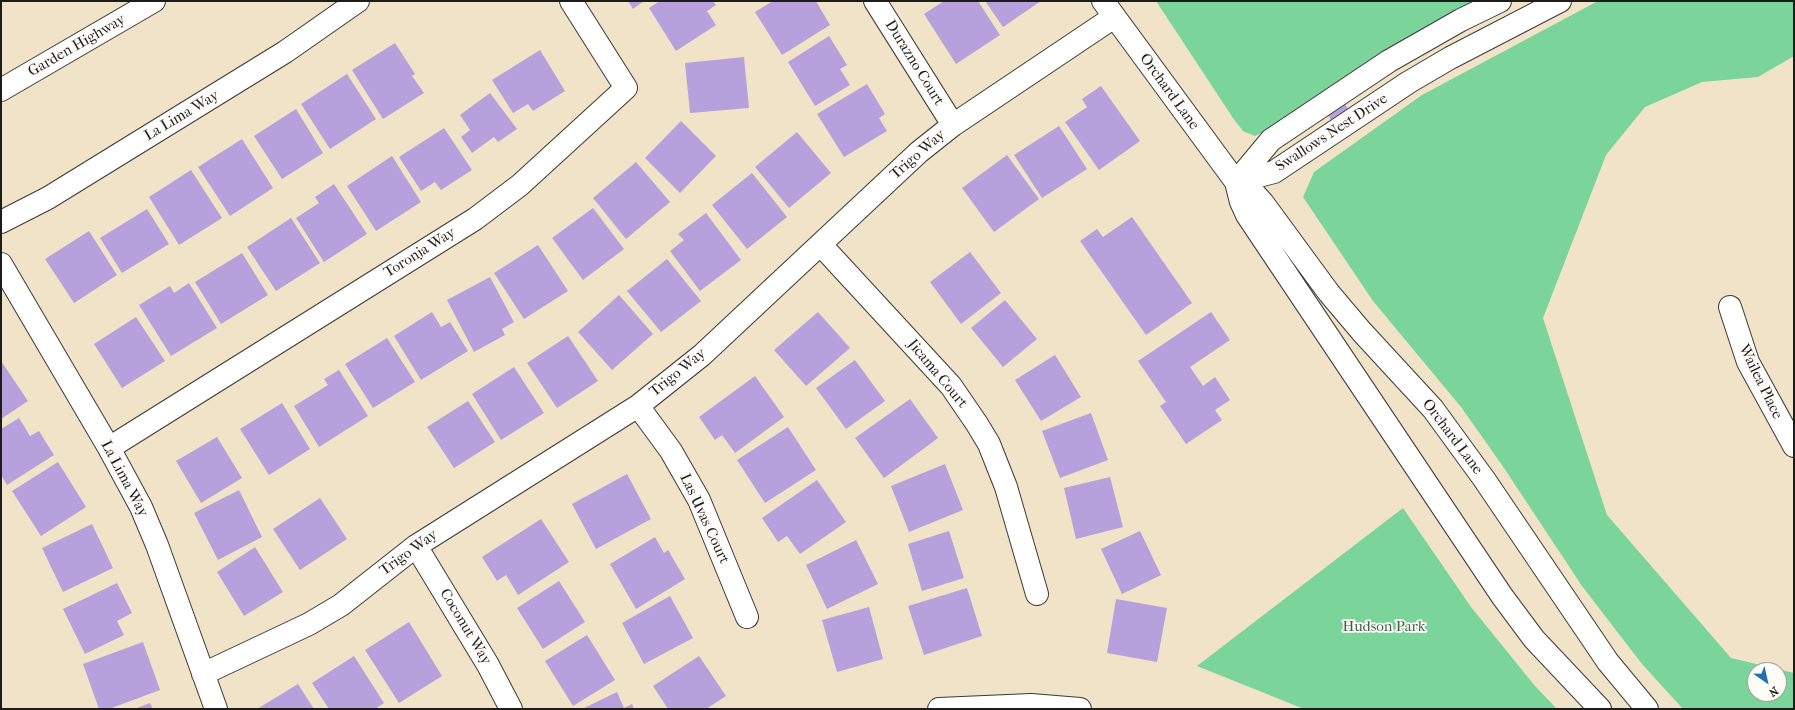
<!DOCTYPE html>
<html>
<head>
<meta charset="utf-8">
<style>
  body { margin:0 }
  #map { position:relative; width:1795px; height:710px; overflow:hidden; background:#f1e3c7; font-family:"IM FELL French Canon",serif }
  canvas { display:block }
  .frame { position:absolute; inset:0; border:2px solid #1c1c1c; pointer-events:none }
  .north { position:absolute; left:1747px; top:662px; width:40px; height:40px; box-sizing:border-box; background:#fdfcf7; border:1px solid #a3a29f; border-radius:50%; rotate:146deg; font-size:11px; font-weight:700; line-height:16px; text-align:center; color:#1c1c1c }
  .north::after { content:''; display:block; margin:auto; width:14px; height:18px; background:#1f6fb2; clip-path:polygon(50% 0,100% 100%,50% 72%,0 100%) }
</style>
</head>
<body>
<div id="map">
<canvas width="1795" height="710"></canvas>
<div class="frame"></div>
<div class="north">N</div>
</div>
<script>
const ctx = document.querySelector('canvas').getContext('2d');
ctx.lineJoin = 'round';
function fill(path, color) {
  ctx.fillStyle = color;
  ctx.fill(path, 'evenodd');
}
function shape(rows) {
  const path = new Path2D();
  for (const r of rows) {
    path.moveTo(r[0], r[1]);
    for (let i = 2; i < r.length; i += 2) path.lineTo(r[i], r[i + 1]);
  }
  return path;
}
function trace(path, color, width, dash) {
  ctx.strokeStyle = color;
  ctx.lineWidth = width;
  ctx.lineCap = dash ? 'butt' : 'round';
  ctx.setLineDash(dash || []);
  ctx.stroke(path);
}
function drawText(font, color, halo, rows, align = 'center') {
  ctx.font = font + ' "IM FELL French Canon",serif';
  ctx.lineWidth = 3.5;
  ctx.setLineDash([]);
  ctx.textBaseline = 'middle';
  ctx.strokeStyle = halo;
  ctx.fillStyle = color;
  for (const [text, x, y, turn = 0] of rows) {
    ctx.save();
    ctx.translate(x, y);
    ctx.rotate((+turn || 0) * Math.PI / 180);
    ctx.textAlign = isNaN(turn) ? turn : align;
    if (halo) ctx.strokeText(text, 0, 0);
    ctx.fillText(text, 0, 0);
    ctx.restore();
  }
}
fill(shape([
  [1156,1,1477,1,1273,127,1255,136,1243,131,1233,118],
  [1598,1,1794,1,1794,56,1758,77,1702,82,1645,107,1606,155,1543,318,1607,515,1731,658,1794,673,1794,709,1683,709,1642,664,1582,586,1502,465,1461,407,1373,301,1303,197,1314,172,1422,95],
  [1755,670,1779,670,1779,694,1755,694],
  [1403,508,1471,607,1535,686,1557,709,1304,709,1197,666]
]), '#7bd499');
fill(shape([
  [628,1,644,1,633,9],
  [660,1,713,1,716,5,707,11,716,25,676,51,649,8],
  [773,1,816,1,830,25,782,55,755,12],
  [944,1,978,1,1000,35,956,64,924,14],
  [985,1,1041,1,1003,27],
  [829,36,847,65,840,69,850,85,815,106,788,62],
  [395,43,415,74,412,76,424,93,383,119,352,70],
  [540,50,565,91,533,111,528,104,513,113,492,80],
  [744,57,749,108,690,113,685,63],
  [347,74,376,119,330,149,301,104],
  [867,84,885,114,879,118,887,131,844,157,817,114],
  [1101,86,1140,141,1099,170,1065,122,1087,107,1082,99],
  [490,93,517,129,498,142,494,137,472,153,461,137,470,130,460,115],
  [1345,104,1351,113,1334,125,1328,115],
  [296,109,323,153,282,179,254,136],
  [681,121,716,156,680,193,645,158],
  [1059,126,1087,169,1042,198,1014,155],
  [444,128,472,170,441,190,435,182,421,191,399,157],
  [797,132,831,173,789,208,755,167],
  [242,139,273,188,230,216,198,167],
  [1007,155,1039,199,994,232,962,188],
  [392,156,421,202,376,231,347,186],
  [636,162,670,202,626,239,593,198],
  [191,170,222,218,179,245,149,197],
  [752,173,787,217,747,249,712,205],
  [334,184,367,234,324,262,296,218,319,203,315,197],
  [593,208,624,249,583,280,552,238],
  [147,209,169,244,122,273,100,238],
  [706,213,741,260,700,291,670,251,684,240,678,234],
  [1132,217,1192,303,1146,335,1080,241,1097,229,1103,237],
  [291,218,320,263,276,291,247,247],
  [89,231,117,275,74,303,45,259],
  [538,245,568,291,524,319,494,273],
  [970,252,1001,293,961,324,930,282],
  [242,253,268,295,221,324,195,282],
  [667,259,701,301,661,332,627,291],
  [490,277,514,322,502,329,505,335,474,352,447,300],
  [189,283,217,328,171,356,139,305,170,286,174,293],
  [619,295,653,334,612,370,578,332],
  [1005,300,1037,339,1003,367,971,328],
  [432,312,441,327,450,322,468,351,421,380,394,336],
  [818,312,850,348,806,386,774,350],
  [1211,312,1230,340,1190,367,1203,386,1215,377,1230,400,1215,410,1222,420,1186,444,1160,406,1166,402,1138,361],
  [136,317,165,361,122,388,94,344],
  [568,336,598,381,557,408,527,363],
  [387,338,415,382,373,408,345,364],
  [1055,355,1081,397,1041,421,1015,380],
  [855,360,885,401,846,429,816,388],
  [1,361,28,401,1,419],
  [514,367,544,413,501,440,472,394],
  [339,370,368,416,319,447,294,406,328,385,324,379],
  [755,376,784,417,735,453,722,435,715,440,699,417],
  [910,399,938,438,884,478,855,438],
  [468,401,495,442,454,468,427,427],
  [282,403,310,449,269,475,240,429],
  [1091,413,1108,460,1060,478,1042,431],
  [19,418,30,436,39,431,54,455,7,485,1,475,1,429],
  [788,427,816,470,765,503,737,460],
  [217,437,242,478,201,503,176,461],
  [58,462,86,507,41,536,12,491],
  [945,464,963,510,909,532,891,486],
  [627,474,651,519,596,549,572,504],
  [1110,477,1123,527,1076,539,1064,488],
  [817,480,846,522,800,554,787,536,778,542,762,518],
  [239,490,262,537,218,560,194,513],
  [320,498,347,539,300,570,273,529],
  [541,519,569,562,518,595,506,575,497,581,482,557],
  [92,524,113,568,63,592,42,548],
  [949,531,964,578,922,591,908,544],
  [1140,531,1161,575,1122,594,1101,549],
  [655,537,664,553,668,550,685,579,636,609,610,564],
  [856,540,878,584,827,609,806,565],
  [255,547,283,592,244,616,217,572],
  [559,581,585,622,543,649,517,608],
  [117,583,132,613,117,621,124,635,85,654,63,609],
  [967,588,982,636,924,655,908,606],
  [670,596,693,638,644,664,622,623],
  [1116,599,1167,608,1157,662,1107,653],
  [869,607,883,659,837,672,822,620],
  [409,622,442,676,399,703,365,650],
  [587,635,615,680,573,706,545,661],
  [143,642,160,690,109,709,99,709,83,664],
  [354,656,384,703,375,709,329,709,312,683],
  [699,656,726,696,706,709,668,709,653,686],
  [298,684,314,709,257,709],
  [617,692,624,708,632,704,634,709,582,709],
  [150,703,153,709,134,709]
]), '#b6a1dd');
const street = shape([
  [875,1,953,125],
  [1236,182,1274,172,1409,82,1450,58,1560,1],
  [1236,182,1271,140,1389,61,1461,20,1500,1],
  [1,222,48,198,285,52,358,1],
  [821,245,951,386,977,424,989,444,1006,487,1037,594],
  [1,264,109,448,141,507,157,545,216,709],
  [1730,307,1748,362,1794,446],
  [638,406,671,451,699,500,747,617],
  [109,448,475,219,520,185,626,88,571,1],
  [416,546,488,665,511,709],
  [203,674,309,624,341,605,416,546,638,406,702,355,919,152,953,125,1114,17],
  [939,709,1031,705,1080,709]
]);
const secondary = shape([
  [1103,1,1236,182,1254,193,1263,203,1329,293,1362,332,1433,409,1484,479,1608,662,1647,709],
  [1,90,154,1],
  [1236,182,1241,202,1247,215,1502,596,1534,639,1600,709]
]);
trace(street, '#3c3a36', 24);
trace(secondary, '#3c3a36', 24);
trace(street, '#fff', 22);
trace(secondary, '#fff', 22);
drawText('15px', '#1c1c1c', '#fdfcf7', [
  ["Garden Highway",77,46,-30],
  ["Durazno Court",914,63,58],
  ["Orchard Lane",1169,92,54],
  ["La Lima Way",182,116,-31],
  ["Swallows Nest Drive",1332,133,-33],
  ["Trigo Way",918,155,-41],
  ["Toronja Way",420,253,-32],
  ["Trigo Way",678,373,-39],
  ["Jicama Court",937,374,50],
  ["Wailea Place",1760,382,64],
  ["Orchard Lane",1452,437,53],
  ["La Lima Way",124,479,62],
  ["Las Uvas Court",704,519,65],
  ["Trigo Way",409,553,-36],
  ["Coconut Way",465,627,59]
]);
drawText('15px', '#3d5c48', '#fdfcf7', [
  ["Hudson Park",1384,627]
]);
</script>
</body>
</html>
